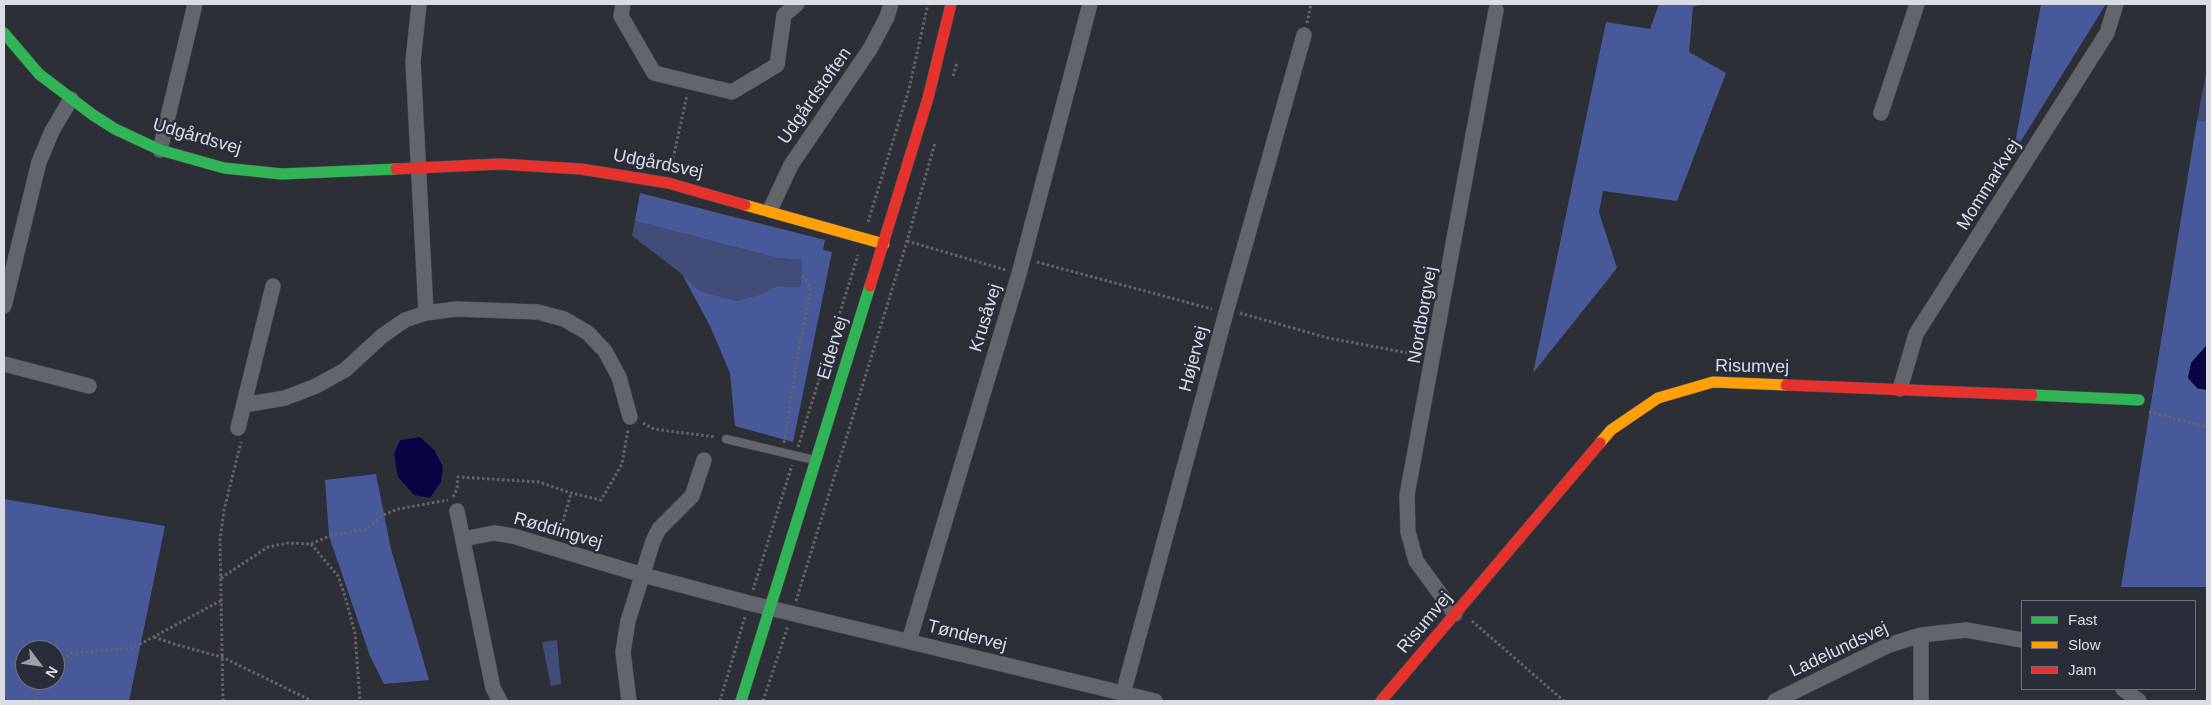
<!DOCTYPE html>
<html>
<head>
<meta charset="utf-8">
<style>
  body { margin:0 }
  #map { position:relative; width:2211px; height:705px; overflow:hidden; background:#2c2f36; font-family:Helvetica,sans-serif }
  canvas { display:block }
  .frame { position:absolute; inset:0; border:5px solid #dadde5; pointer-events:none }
  .legend { position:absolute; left:2021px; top:600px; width:175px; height:90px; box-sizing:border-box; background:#292d39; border:1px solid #70737e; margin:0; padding:6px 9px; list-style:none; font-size:15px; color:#dadde5 }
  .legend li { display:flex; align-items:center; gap:10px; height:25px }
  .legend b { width:25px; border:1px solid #70737e }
  .north { position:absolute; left:15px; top:640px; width:50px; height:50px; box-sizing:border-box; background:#292d39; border:1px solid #70737e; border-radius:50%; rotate:121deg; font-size:14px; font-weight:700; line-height:20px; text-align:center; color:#dadde5 }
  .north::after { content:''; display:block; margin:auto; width:18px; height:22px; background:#9da0a8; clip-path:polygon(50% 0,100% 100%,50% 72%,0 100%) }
</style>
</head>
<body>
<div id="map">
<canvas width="2211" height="705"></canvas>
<div class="frame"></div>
<ul class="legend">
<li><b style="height:6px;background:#30b455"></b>Fast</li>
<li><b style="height:6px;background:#ff9f0a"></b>Slow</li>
<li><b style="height:6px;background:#e5322d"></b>Jam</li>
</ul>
<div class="north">N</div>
</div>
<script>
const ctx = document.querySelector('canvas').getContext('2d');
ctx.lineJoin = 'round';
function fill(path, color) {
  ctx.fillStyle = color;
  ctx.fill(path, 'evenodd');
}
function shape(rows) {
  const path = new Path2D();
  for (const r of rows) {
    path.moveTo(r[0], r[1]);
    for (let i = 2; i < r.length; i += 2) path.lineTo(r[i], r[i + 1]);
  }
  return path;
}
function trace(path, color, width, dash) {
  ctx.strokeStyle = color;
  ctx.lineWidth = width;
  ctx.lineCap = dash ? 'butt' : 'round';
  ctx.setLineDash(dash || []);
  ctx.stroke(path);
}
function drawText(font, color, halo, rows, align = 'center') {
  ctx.font = font + ' Helvetica,sans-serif';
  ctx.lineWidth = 5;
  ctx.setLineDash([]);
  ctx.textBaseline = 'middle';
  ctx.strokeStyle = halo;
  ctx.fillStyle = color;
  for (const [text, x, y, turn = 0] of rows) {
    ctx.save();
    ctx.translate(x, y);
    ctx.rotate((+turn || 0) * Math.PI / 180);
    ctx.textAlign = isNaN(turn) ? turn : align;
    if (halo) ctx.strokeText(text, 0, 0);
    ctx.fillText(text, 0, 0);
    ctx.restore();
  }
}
fill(shape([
  [2207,69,2207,121,2197,120],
  [635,221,777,258,802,260,800,287,777,286,764,294,737,301,700,291,682,274,632,236],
  [557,640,561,684,551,686,542,642]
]), '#414d78');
fill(shape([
  [1659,4,1702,4,1693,7,1689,52,1726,73,1677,201,1603,191,1599,212,1617,268,1533,373,1606,22,1650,29],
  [2041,4,2106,4,2013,154],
  [2197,120,2207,121,2207,345,2191,363,2197,388,2207,390,2207,587,2121,587],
  [640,193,825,240,823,250,832,252,793,442,735,426,730,373,710,326,682,274,700,291,737,301,762,294,777,286,800,287,802,260,777,258,635,221],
  [376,474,391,549,429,680,384,684,370,656,329,536,325,480],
  [4,499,165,526,129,701,4,701],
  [25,650,55,650,55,680,25,680]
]), '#485999');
fill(shape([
  [2207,345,2207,390,2197,388,2188,378,2191,363],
  [420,437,435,451,443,467,441,482,430,498,414,495,398,477,394,454,400,440]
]), '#090443');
const lane = shape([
  [726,439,814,460]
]);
const street = shape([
  [419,4,413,61,426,313],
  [623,4,621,16,654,73,732,92,777,65,784,15,797,4],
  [1881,113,1917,4],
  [160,150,195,4],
  [770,210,791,165,870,49,887,17,891,4],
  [4,306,39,162,52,131,71,99],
  [4,364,89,386],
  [1900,389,1916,334,2107,33,2116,4],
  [244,405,285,398,316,386,345,370,382,336,405,320,426,313,456,309,538,312,564,319,588,333,605,351,619,377,630,417],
  [238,428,273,286],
  [457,511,493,688,500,701],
  [463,539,494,533,513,536,643,575,749,603,1155,701],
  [1455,614,1416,561,1408,532,1407,495,1496,10],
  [1921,635,1921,701],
  [909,641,1019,274,1090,4],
  [2123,689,2139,701],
  [1123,694,1227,309,1304,35],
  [629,701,623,652,628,621,653,541,659,529,692,496,704,460],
  [1775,701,1889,645,1921,635,1966,630,2022,640]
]);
const fast = shape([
  [4,33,39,74,93,115,115,129,160,150,224,168,282,174,396,169],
  [2032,395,2139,400],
  [741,701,870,286]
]);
const slow = shape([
  [745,205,884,244],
  [1600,443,1611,430,1658,398,1713,382,1786,385]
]);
const jam = shape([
  [396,169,500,164,581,169,668,183,745,205],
  [870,286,928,98,951,4],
  [1786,385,2032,395],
  [1381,701,1600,443]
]);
trace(lane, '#494b51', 9);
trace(street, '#494b51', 16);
trace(fast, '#494b51', 12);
trace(slow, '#494b51', 12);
trace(jam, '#494b51', 12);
trace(shape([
  [1307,23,1311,4],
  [953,76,957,63],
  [671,168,687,95],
  [868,222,909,89,928,4],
  [907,241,1006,270],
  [1037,262,1212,309],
  [1240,313,1328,338,1419,355],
  [2149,412,2207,427],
  [643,423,654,429,715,437],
  [784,443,796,367,811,287,801,275],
  [798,447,858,255],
  [453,497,457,489,458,477,539,482,571,493,601,500,622,464,628,430],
  [559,536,571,493],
  [311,544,338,576,344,593,355,633,360,701],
  [221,578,268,547,288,543,311,544,329,536,367,529,381,516,398,509,448,500],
  [753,590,792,465],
  [796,601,907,241,935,143],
  [1472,621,1564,701],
  [154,637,177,645,222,657,312,701],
  [55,666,72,653,133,648,222,600],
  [31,701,36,698,44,680],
  [223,701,220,540,224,510,241,442],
  [720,701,745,617],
  [763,701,788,626]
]), '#636569', 3, [2.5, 2.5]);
trace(lane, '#62656b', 8);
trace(street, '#62656b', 15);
trace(fast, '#30b455', 11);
trace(slow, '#ff9f0a', 11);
trace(jam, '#e5322d', 11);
drawText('18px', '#dadde5', '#292d39', [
  ["Udgårdstoften",815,96,-55],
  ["Udgårdsvej",197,137,16],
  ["Udgårdsvej",658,164,11],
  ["Mommarkvej",1989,185,-58],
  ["Nordborgvej",1423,315,-80],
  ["Krusåvej",986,318,-73],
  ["Eidervej",833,348,-73],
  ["Højervej",1194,359,-75],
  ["Risumvej",1752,367,1],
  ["Røddingvej",558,531,16],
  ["Risumvej",1425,623,-50],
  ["Tøndervej",967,636,14],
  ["Ladelundsvej",1839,650,-25]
]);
</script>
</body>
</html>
